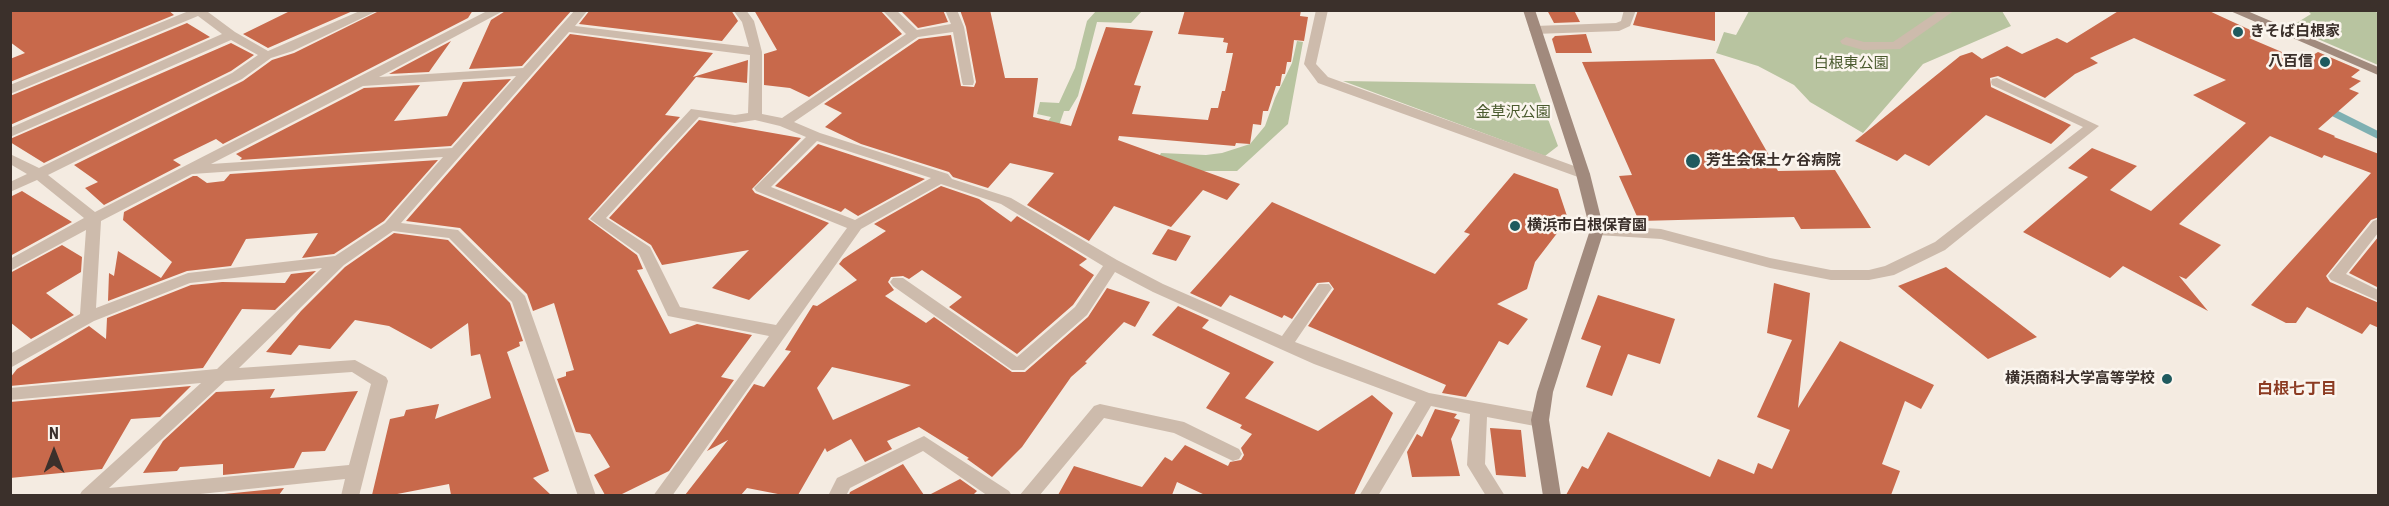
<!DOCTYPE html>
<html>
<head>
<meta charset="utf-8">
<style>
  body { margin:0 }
  #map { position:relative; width:2389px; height:506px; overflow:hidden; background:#f4ebe1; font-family:"Roboto Condensed",sans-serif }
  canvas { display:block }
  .frame { position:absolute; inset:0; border:12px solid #3b302b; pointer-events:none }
  .north { position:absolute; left:24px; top:422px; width:60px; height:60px; -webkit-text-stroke:4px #fbf5ee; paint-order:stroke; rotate:0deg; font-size:16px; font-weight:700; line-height:24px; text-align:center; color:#3b302b }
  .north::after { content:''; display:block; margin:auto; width:21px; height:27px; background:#3b302b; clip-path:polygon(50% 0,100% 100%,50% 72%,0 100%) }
</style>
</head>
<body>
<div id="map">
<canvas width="2389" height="506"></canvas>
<div class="frame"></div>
<div class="north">N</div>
</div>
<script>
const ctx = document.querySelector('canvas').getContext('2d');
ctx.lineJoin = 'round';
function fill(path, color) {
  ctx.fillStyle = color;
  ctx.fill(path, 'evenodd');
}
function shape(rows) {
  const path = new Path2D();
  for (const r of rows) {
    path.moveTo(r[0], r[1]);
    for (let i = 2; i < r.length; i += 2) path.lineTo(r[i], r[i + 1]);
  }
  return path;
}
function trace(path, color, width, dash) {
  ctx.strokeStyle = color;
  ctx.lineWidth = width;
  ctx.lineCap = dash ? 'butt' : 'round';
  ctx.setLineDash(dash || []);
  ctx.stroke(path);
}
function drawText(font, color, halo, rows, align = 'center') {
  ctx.font = font + ' "Roboto Condensed","Noto Sans JP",sans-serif';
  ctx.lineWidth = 5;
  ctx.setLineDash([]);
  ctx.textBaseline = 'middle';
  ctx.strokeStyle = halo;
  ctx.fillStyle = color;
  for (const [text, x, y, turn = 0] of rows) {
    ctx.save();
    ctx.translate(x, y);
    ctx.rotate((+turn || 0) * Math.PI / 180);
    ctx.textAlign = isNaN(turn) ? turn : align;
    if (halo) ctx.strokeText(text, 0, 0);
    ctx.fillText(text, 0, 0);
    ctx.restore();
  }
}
fill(shape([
  [2371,10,2378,13,2378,65,2290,27,2311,14,2308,11],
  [1096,11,1142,11,1131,23,1097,22,1078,96,1069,111,1064,111,1053,143,1160,155,1161,153,1206,155,1222,153,1250,144,1265,126,1275,98,1292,63,1297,41,1303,42,1288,124,1237,171,1181,171,1029,148,1051,117,1037,114,1040,102,1059,103,1075,68,1087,21],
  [1749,11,2002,11,2011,26,1923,64,1863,133,1810,102,1794,85,1758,66,1716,53,1724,32,1736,35],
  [1343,81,1535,84,1558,146,1545,156]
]), '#b8c4a0');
trace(shape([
  [2326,109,2378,135]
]), '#7fb0b2', 7);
fill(shape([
  [10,10,168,10,174,15,10,82,10,59,25,53,10,42],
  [292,10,355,10,268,48,243,34],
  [381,10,473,10,468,18,223,144,216,139,173,160,181,165,104,205,85,188,98,182,74,165,243,81,272,60,294,53],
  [507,10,572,10,522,66,469,69,491,20],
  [590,10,731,10,738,21,722,41,579,24],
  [754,10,880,10,902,34,809,97,790,88,764,85,764,54,777,50],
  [900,10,943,10,948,22,918,28],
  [960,10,990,10,1005,78,1038,78,1033,117,1071,126,1106,27,1153,31,1134,85,1141,86,1132,114,1208,120,1211,108,1218,108,1222,91,1225,91,1233,53,1226,53,1228,43,1223,42,1224,38,1178,34,1185,10,1301,10,1300,16,1308,17,1304,41,1294,40,1291,62,1287,62,1285,74,1282,74,1280,86,1276,86,1268,111,1263,111,1261,125,1253,124,1250,144,1236,143,1235,146,1119,136,1118,140,1240,184,1227,200,1203,190,1171,227,1114,206,1089,241,1027,205,1054,173,1010,163,988,188,953,177,949,172,861,144,825,127,842,113,824,104,919,39,951,35,961,86,974,87,976,82,966,27],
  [1547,10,1574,10,1580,22,1554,23],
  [1638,10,1715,10,1715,41,1633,25],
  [2120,10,2207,10,2259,34,2249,38,2303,61,2318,52,2360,70,2351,77,2361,81,2349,89,2359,93,2318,129,2335,136,2334,137,2379,154,2379,217,2371,220,2326,276,2330,282,2379,303,2379,328,2370,324,2362,334,2307,307,2296,323,2286,323,2251,305,2371,173,2324,155,2322,158,2270,136,2179,224,2221,245,2186,279,2179,276,2208,311,2123,266,2110,278,2023,232,2088,177,2068,168,2092,148,2137,166,2110,190,2151,211,2246,123,2193,95,2226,80,2134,38,2090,58,2098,63,2075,74,2045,98,1998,76,1990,78,1991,87,2071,125,2051,144,1986,115,1929,166,1905,154,1897,161,1855,141,1960,56,1972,52,1982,59,2007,46,2022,54,2057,38,2067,43],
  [187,23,210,37,10,125,10,96],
  [570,34,713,53,693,77,748,60,747,83,696,77,665,115,680,117,588,219,637,255,643,269,637,270,670,334,697,324,752,335,721,377,734,380,669,471,620,495,605,495,594,475,610,467,590,434,576,432,557,379,566,376,566,372,574,370,554,303,533,311,527,294,460,228,406,221],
  [1586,34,1592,53,1556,53,1552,39,1555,36],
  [451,41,429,72,389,74],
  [231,43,254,55,231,71,44,163,10,142,10,139],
  [1714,59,1778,171,1835,170,1871,228,1801,229,1794,217,1639,221,1619,176,1632,175,1582,62],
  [511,79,451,146,240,160,242,158,236,154,364,88,420,85,394,121,447,116,463,82],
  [699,120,801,138,752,189,755,193,829,223,749,300,712,288,749,250,662,265,651,245,609,218],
  [818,144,925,179,858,216,845,208,841,212,775,186],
  [438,160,384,221,334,254,302,258,318,233,246,239,231,266,187,271,108,301,109,273,114,276,118,251,161,278,172,262,123,220,124,212,193,176,197,176,207,183,224,181,230,174],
  [1514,173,1558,189,1568,219,1535,262,1527,289,1497,304,1528,319,1508,345,1499,341,1466,397,1442,393,1446,385,1308,326,1334,289,1329,282,1317,283,1292,319,1284,315,1282,318,1230,295,1221,307,1190,293,1272,202,1435,274,1470,234,1464,232],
  [941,186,979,199,1011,222,1017,216,1087,259,1079,265,1094,275,1073,305,1017,354,949,307,962,297,922,270,909,279,903,276,891,277,888,282,894,290,885,296,926,323,934,317,1012,372,1025,372,1088,317,1107,288,1150,302,1135,327,1124,322,1085,362,1087,363,1071,377,1022,447,992,477,967,459,969,458,919,427,887,441,892,449,865,462,851,439,827,452,825,448,798,495,783,495,747,488,741,495,685,495,728,440,707,451,754,384,764,387,791,351,785,350,813,305,817,306,857,280,839,264,843,259,886,231,874,224],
  [832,367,911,385,833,420,817,388],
  [22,191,72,222,10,256,10,197],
  [1168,229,1191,236,1176,261,1152,254],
  [394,233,448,240,510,303,523,341,519,342,520,346,507,352,549,471,533,478,551,495,451,495,449,484,392,495,372,495,390,419,404,416,406,410,439,404,435,419,491,398,480,354,471,356,468,323,431,349,389,326,355,320,330,349,299,345,291,355,266,352,301,311,345,267],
  [2379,236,2379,288,2349,273],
  [62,245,82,257,81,272,46,293,74,315,31,339,10,322,10,273],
  [1946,267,2037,337,1988,359,1898,286],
  [316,271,275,310,242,309,203,368,10,386,10,378,17,369,89,326,106,339,107,318,191,285,222,282,285,283,291,274],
  [1774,283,1810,293,1798,408,1840,341,1934,385,1921,409,1905,401,1882,464,1900,471,1891,495,1566,495,1582,466,1588,469,1608,432,1710,477,1718,459,1754,474,1758,463,1772,469,1790,430,1757,417,1792,340,1767,333],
  [1598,295,1675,319,1660,364,1628,354,1612,396,1586,387,1601,346,1581,339],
  [1178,306,1209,320,1202,328,1274,362,1245,398,1318,431,1372,395,1393,413,1354,495,1205,495,1177,482,1172,495,1058,495,1074,466,1142,487,1165,457,1172,461,1185,445,1228,466,1230,462,1241,460,1244,455,1241,448,1252,434,1240,428,1242,425,1206,408,1230,373,1152,335],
  [191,386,160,417,131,419,102,469,10,478,10,402],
  [275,389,270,398,358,391,325,451,302,452,294,468,223,475,223,464,180,467,177,471,143,473,163,441,216,392],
  [1435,409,1457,414,1454,418,1460,420,1451,439,1460,476,1412,477,1407,452,1417,434,1422,437],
  [1490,428,1521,430,1526,477,1496,475],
  [903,464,924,495,849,495,850,492],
  [960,479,977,491,973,495,929,495],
  [284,488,279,495,224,495,224,494]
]), '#c8694b');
fill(shape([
  [191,10,209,10,208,12,235,32,268,51,362,10,379,10,293,51,271,58,242,79,48,175,95,212,489,10,505,10,379,77,523,68,575,10,588,10,575,26,749,47,742,22,733,10,746,10,754,21,762,52,762,114,782,118,906,34,882,10,896,10,917,30,951,24,945,10,957,10,964,27,974,82,973,85,963,85,962,82,953,32,918,37,794,122,820,133,948,174,952,179,1011,198,1117,260,1163,284,1282,336,1319,284,1329,284,1332,288,1329,292,1295,342,1429,393,1540,413,1546,415,1549,420,1546,425,1540,427,1487,417,1485,464,1505,496,1486,496,1467,465,1470,414,1431,406,1378,496,1359,496,1416,402,1314,364,1153,292,1115,272,1087,315,1024,370,1012,370,893,286,890,282,893,278,903,278,1017,357,1075,307,1103,266,1001,204,941,184,861,229,672,496,653,496,769,336,668,316,639,254,590,219,691,109,735,115,748,113,750,55,569,32,401,223,458,230,525,296,596,496,578,496,512,302,449,238,393,231,344,265,239,368,355,360,386,377,388,381,359,496,341,496,345,479,181,496,79,496,82,491,201,383,10,400,10,388,217,369,322,268,190,283,94,321,10,368,10,354,80,314,86,230,10,271,10,259,84,218,37,180,10,192,10,182,27,174,10,164,10,154,39,168,232,73,258,55,231,40,10,137,10,128,222,34,198,16,10,94,10,85,191,10],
  [516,76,452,148,211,164,363,86,516,76],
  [699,117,735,123,755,120,780,126,806,137,754,188,756,191,847,228,776,325,680,307,650,247,606,218,699,117],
  [817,141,931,178,855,220,771,187,817,141],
  [443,157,385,223,335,256,188,273,96,308,101,221,192,174,443,157],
  [352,372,371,384,349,465,109,488,225,381,352,372],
  [1316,10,1328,10,1316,64,1328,77,1588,171,1590,174,1583,178,1578,177,1318,83,1304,64,1316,10],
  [1624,10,1636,10,1630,26,1619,31,1535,34,1529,30,1535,26,1616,23,1621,21,1624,10],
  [1940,10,1955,10,1900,49,1863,50,1842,44,1840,41,1846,37,1864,42,1893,42,1940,10],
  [1997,78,2099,126,1945,250,1894,275,1869,280,1831,280,1770,268,1661,239,1597,235,1590,230,1597,225,1661,229,1770,258,1831,270,1869,270,1885,266,1935,242,2083,127,1992,85,1991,82,1992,79,1997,78],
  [2378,219,2378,233,2346,274,2378,290,2378,301,2331,280,2328,276,2373,221,2378,219],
  [1100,404,1184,422,1239,449,1242,454,1239,459,1233,461,1174,433,1104,418,1039,496,1019,496,1094,406,1100,404],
  [924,436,1009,491,1012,496,988,496,923,451,850,488,846,496,828,496,837,478,924,436]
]), '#cdbbac');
fill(shape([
  [1523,10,1535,10,1590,174,1604,230,1553,392,1549,420,1561,496,1543,496,1531,420,1537,392,1590,230,1576,174,1523,10],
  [2228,10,2245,10,2378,67,2378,75,2228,10]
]), '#a18a7d');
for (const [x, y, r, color] of [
  [2238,32,6,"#1f5a5e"],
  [2325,62,6,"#1f5a5e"],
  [1693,161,8,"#1f5a5e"],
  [1515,226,6,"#1f5a5e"],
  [2167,379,6,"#1f5a5e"]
]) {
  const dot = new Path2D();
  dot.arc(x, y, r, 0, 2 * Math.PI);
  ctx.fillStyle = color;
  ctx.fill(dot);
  trace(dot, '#fbf5ee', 2);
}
drawText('bold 15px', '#3b302b', '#fbf5ee', [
  ["きそば白根家",2250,32],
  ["八百信",2313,62,"right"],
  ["芳生会保土ケ谷病院",1706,161],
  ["横浜市白根保育園",1527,226],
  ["横浜商科大学高等学校",2155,379,"right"]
], 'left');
drawText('15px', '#4a5a2e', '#fbf5ee', [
  ["白根東公園",1851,64],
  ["金草沢公園",1513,113]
]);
drawText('bold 16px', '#8c3b22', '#fbf5ee', [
  ["白根七丁目",2297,390]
]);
</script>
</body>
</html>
